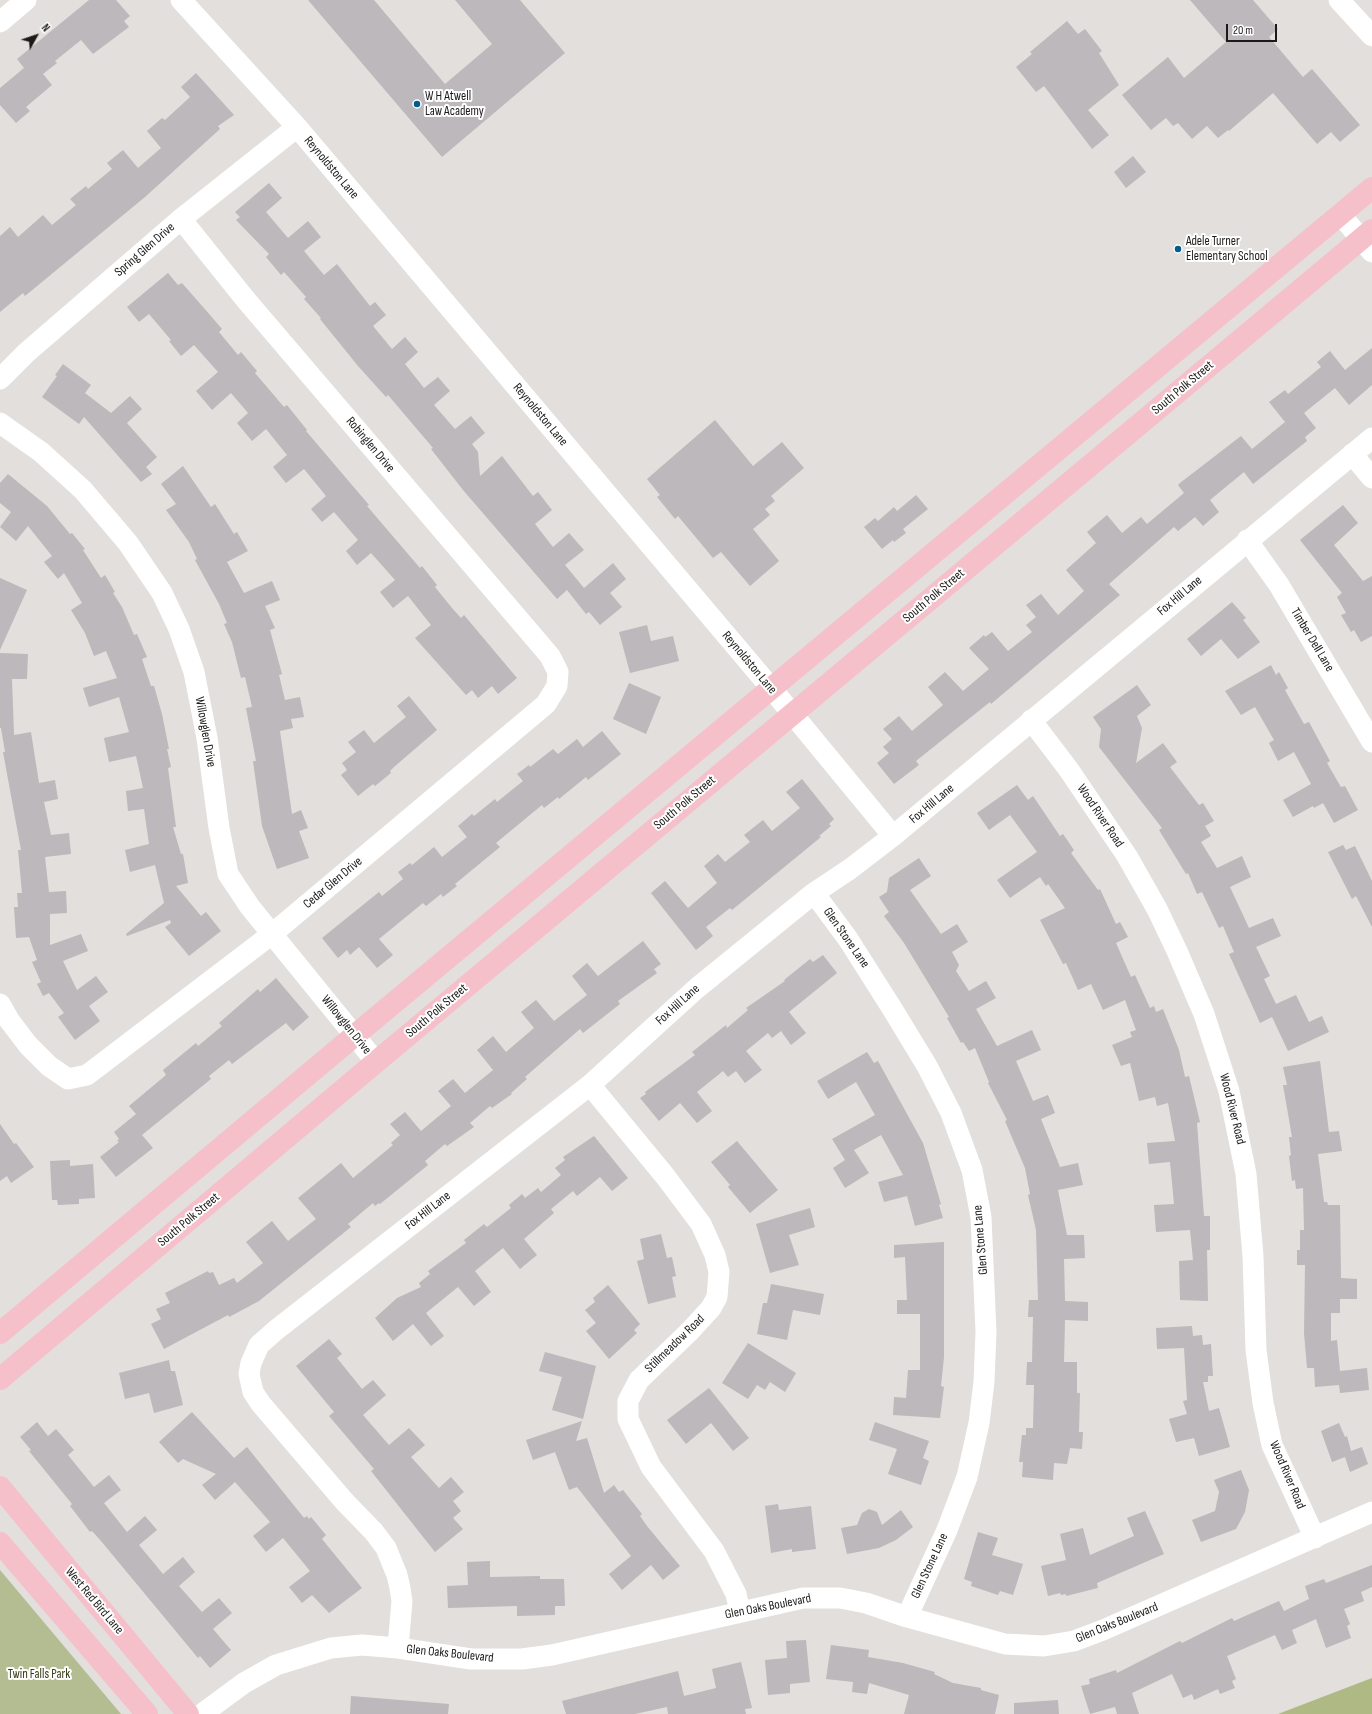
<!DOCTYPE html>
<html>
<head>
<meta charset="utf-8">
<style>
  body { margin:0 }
  #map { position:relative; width:1372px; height:1714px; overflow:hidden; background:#e2dfdc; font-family:"Sofia Sans Condensed",sans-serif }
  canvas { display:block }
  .north { position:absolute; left:16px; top:16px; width:40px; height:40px; -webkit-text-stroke:3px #fff; paint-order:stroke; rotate:50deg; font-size:11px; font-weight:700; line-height:16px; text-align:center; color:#1b1a19 }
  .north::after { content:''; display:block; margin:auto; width:14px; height:18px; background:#1b1a19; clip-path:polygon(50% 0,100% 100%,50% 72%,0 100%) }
  .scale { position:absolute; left:1226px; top:24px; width:51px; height:18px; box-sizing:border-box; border:2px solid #1b1a19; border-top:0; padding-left:5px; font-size:12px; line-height:14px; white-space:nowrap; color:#1b1a19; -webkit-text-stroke:3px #fff; paint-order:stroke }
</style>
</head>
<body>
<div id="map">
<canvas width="1372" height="1714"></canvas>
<div class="north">N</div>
<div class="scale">20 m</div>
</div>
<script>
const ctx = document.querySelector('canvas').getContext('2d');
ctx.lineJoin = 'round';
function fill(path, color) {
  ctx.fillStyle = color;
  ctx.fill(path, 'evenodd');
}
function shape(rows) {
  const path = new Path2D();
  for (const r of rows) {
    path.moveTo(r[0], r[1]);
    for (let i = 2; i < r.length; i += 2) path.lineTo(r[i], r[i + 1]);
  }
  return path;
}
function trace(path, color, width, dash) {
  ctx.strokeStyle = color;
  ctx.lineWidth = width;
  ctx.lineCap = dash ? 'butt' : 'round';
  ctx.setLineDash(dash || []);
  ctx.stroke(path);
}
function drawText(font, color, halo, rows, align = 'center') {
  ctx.font = font + ' "Sofia Sans Condensed",sans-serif';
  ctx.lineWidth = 4;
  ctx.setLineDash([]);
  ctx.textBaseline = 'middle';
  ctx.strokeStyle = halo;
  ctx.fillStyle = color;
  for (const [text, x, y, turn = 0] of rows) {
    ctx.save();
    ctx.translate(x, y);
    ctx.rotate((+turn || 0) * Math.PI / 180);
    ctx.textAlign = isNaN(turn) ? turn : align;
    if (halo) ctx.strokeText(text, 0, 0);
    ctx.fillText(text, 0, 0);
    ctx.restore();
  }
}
fill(shape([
  [0,1570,121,1714,0,1714]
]), '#b4bd91');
fill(shape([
  [1372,1678,1372,1714,1278,1714]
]), '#aeb983');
fill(shape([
  [89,0,116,0,130,16,124,21,129,27,93,54,81,40,55,61,57,63,43,74,52,85,26,107,30,111,16,123,0,105,0,88,24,68,17,59],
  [308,0,374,0,445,84,492,44,455,0,520,0,565,53,442,157],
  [1190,0,1253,0,1278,29,1269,37,1303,77,1312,69,1360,125,1340,142,1331,132,1317,144,1273,93,1229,131,1228,130,1218,138,1207,126,1192,139,1178,123,1173,126,1166,118,1151,130,1122,95,1168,57,1184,78,1226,42],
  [1067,21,1078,34,1085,29,1102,51,1099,53,1119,85,1088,110,1109,135,1092,149,1044,86,1036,92,1016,67,1032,54,1030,52],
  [196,73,234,115,218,126,220,129,145,197,25,296,23,293,0,312,0,236,10,227,18,237,43,215,52,225,76,205,70,199,86,186,88,189,112,169,107,163,123,150,138,168,161,148,147,131,162,118,165,120,190,97,181,87],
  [1133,156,1146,172,1126,188,1114,172],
  [269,183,282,198,266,212,288,238,308,221,321,237,304,251,324,275,337,264,370,306,375,302,386,315,373,326,392,349,405,337,418,352,405,364,424,388,438,377,450,391,434,405,455,429,471,416,485,433,472,444,478,452,480,476,502,456,533,496,538,492,552,510,535,524,553,547,569,533,584,550,565,565,584,588,613,563,626,579,610,593,622,607,600,625,589,612,586,614,567,590,557,599,463,490,431,449,433,448,388,395,386,397,358,366,320,319,321,318,304,299,306,297,284,272,281,275,266,257,269,254,236,220,240,217,235,212],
  [168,273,178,285,182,283,210,315,222,329,219,332,238,355,241,352,257,371,255,373,284,407,287,405,307,430,306,431,369,505,367,506,420,568,422,566,437,585,435,587,452,608,461,618,464,615,517,678,498,694,492,686,478,698,472,690,466,695,415,638,431,625,408,596,393,608,380,592,395,580,371,553,357,565,346,551,358,540,334,512,322,522,311,509,326,496,304,469,286,483,273,467,287,455,266,429,252,441,237,423,248,413,231,393,212,410,196,391,218,372,194,345,181,356,169,341,171,340,149,314,139,322,127,307],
  [1372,348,1372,385,1349,405,1335,388,1304,413,1316,428,1305,437,1307,441,1253,484,1244,472,1210,500,1219,512,1203,526,1195,517,1178,531,1174,527,1109,584,1120,595,991,704,990,702,941,741,916,761,919,765,894,784,877,763,889,753,883,747,892,739,883,729,899,716,912,731,943,705,928,687,945,672,963,691,989,669,969,648,984,635,985,637,992,632,1008,651,1032,632,1026,625,1036,617,1026,605,1041,594,1058,615,1084,591,1066,570,1096,543,1087,532,1107,515,1122,533,1141,517,1147,524,1184,493,1178,485,1180,483,1241,436,1252,449,1285,422,1269,402,1285,390,1288,394,1321,367,1317,362,1330,351,1345,370],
  [63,364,91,385,85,393,111,413,130,396,142,409,127,423,157,457,146,467,152,474,141,482,84,417,79,424,42,397,57,376,55,375],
  [715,420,753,466,782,442,804,468,771,496,775,501,765,509,770,515,753,529,779,561,750,586,721,552,713,558,678,516,675,519,657,497,660,495,647,479],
  [183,466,211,507,215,504,234,534,237,532,248,551,227,562,244,593,272,581,280,600,265,606,275,628,270,630,282,674,279,675,285,700,300,697,304,717,291,719,293,728,280,731,292,814,301,810,308,828,299,831,309,858,277,869,262,826,253,761,256,761,246,708,252,707,245,677,241,678,232,642,224,624,227,623,219,604,195,560,197,559,189,542,166,510,176,504,161,484],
  [8,474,47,506,70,534,72,533,85,549,83,550,101,578,105,575,115,592,113,593,122,607,134,635,137,634,147,657,142,659,151,686,154,686,162,714,169,749,167,749,171,767,168,768,176,827,173,827,181,854,183,854,188,883,176,886,201,916,206,912,221,931,189,956,165,927,171,923,170,920,127,936,126,934,164,903,155,865,130,872,125,850,149,844,144,809,128,811,126,791,143,788,136,756,109,762,104,738,129,732,119,697,89,707,83,688,117,678,106,651,94,656,85,633,71,610,82,603,64,573,58,579,44,562,52,556,28,526,16,541,0,527,11,512,0,503,0,483],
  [916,495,928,509,903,529,906,533,894,542,893,540,882,549,864,527,875,518,878,521,894,507,897,511],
  [1343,505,1358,523,1334,545,1363,581,1372,576,1372,636,1361,642,1354,630,1351,632,1341,615,1346,613,1337,597,1342,593,1300,540],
  [0,578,27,590,0,650],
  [1232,602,1246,618,1243,620,1260,642,1238,659,1221,639,1201,656,1187,639],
  [647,625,651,641,673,636,679,661,630,673,619,632],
  [0,653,28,654,27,679,12,679,14,735,31,732,39,783,55,780,58,799,44,802,51,835,69,833,71,854,45,857,49,892,66,891,67,913,50,914,50,945,81,934,88,951,63,961,77,990,96,976,108,992,89,1006,100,1021,75,1040,58,1017,64,1013,49,993,43,996,37,984,41,982,32,962,37,960,29,937,16,938,14,907,18,907,17,893,22,893,18,850,21,850,3,752,5,752,1,728,0,728],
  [1271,665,1276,675,1279,672,1288,688,1285,690,1304,724,1309,722,1330,761,1327,763,1341,787,1345,786,1358,810,1334,823,1323,803,1314,808,1313,806,1293,817,1283,800,1311,784,1294,752,1278,761,1269,743,1274,740,1255,707,1241,715,1225,691],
  [629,683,661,697,646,734,613,719],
  [1137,685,1151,705,1137,716,1142,728,1136,763,1163,743,1177,762,1170,767,1199,805,1203,803,1214,821,1205,826,1211,836,1201,842,1217,868,1242,856,1251,877,1230,887,1249,928,1273,918,1281,936,1256,947,1270,976,1264,979,1276,1004,1296,995,1309,1022,1322,1016,1329,1032,1288,1051,1272,1017,1260,1023,1229,954,1234,952,1223,926,1219,928,1202,892,1197,894,1188,873,1186,874,1159,830,1162,828,1099,747,1101,729,1093,717],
  [409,696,437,730,394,767,390,771,391,773,375,786,373,784,358,796,341,775,347,770,342,763,356,752,348,742,364,730,374,743,406,717,397,706],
  [602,731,621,754,588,780,586,777,559,799,558,797,544,808,542,805,496,843,500,847,455,884,457,886,443,897,441,894,426,906,423,903,379,939,393,955,377,968,359,947,350,955,347,950,338,958,322,938,379,892,382,896,403,879,398,872,410,863,412,865,434,847,442,857,467,837,458,826,472,814,474,816,495,799,497,802,523,781,517,774,529,765,530,767,553,749,558,754,577,739,583,747],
  [802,779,834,819,829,824,831,826,819,836,821,837,732,910,730,908,706,927,713,936,696,950,651,893,665,881,688,908,717,883,704,866,718,854,725,862,750,842,744,835,763,820,772,831,800,808,786,792],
  [1017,785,1028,800,1033,796,1060,836,1063,834,1074,850,1071,853,1098,890,1100,889,1116,924,1120,922,1128,937,1116,943,1131,977,1135,975,1150,1008,1154,1006,1156,1012,1163,1009,1179,1050,1185,1077,1189,1076,1200,1122,1197,1123,1204,1216,1210,1216,1210,1250,1207,1250,1208,1301,1180,1300,1179,1261,1193,1260,1190,1230,1156,1232,1154,1205,1174,1204,1170,1162,1149,1164,1147,1143,1175,1141,1168,1103,1157,1106,1155,1097,1139,1101,1130,1063,1121,1066,1112,1045,1132,1037,1130,1032,1136,1030,1125,1000,1103,1010,1091,984,1078,990,1066,963,1063,964,1040,920,1065,908,1048,884,1046,886,1040,877,1010,898,997,880,1037,852,1010,815,989,830,977,813],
  [1343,845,1346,850,1355,846,1372,881,1372,927,1356,896,1352,899,1328,852],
  [919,858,931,876,910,890,941,934,957,924,968,942,952,952,959,965,956,971,969,991,986,981,996,998,976,1009,997,1046,1032,1030,1041,1050,1016,1061,1033,1101,1048,1095,1055,1113,1041,1119,1060,1167,1078,1163,1083,1185,1058,1190,1067,1235,1084,1235,1085,1258,1064,1259,1065,1301,1088,1302,1088,1321,1065,1320,1064,1362,1077,1362,1077,1393,1080,1393,1079,1432,1083,1432,1082,1449,1070,1448,1067,1464,1054,1463,1053,1480,1022,1477,1023,1462,1019,1462,1022,1435,1026,1435,1026,1428,1033,1428,1034,1385,1026,1385,1027,1362,1032,1362,1033,1317,1028,1317,1029,1300,1038,1300,1036,1230,1028,1195,1030,1194,1025,1168,1005,1121,1007,1120,988,1083,989,1082,975,1048,969,1051,963,1042,961,1043,947,1018,949,1017,904,943,884,916,889,912,879,897,887,892,889,878],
  [643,941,661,964,654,969,657,973,618,1001,620,1004,583,1033,580,1029,525,1077,527,1079,511,1093,512,1094,492,1108,490,1106,470,1123,474,1127,447,1146,445,1144,425,1161,428,1165,380,1204,379,1203,375,1206,373,1203,348,1224,351,1227,259,1301,229,1317,228,1315,164,1349,151,1324,161,1319,156,1309,170,1303,165,1293,208,1271,209,1273,213,1272,219,1285,234,1278,237,1283,263,1263,246,1242,272,1221,288,1241,316,1219,298,1198,341,1163,353,1178,393,1145,391,1143,400,1135,390,1124,405,1112,421,1131,451,1106,438,1091,453,1079,465,1093,493,1070,477,1050,493,1036,506,1052,534,1028,521,1012,536,1000,554,1021,587,995,572,976,587,963,598,976],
  [823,955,837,973,789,1012,806,1033,791,1045,781,1031,772,1038,768,1033,746,1051,762,1070,745,1083,736,1071,728,1077,723,1071,697,1092,712,1111,697,1123,680,1103,659,1121,640,1098,646,1094,645,1092,695,1055,692,1052,726,1025,727,1028,748,1010,746,1008,785,981,784,980,810,959,813,962],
  [276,978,309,1017,293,1031,286,1023,232,1064,229,1060,209,1076,211,1079,142,1135,153,1148,116,1177,100,1157,119,1142,117,1141,119,1139,114,1132,136,1114,129,1106,166,1075,163,1070,196,1043,198,1046,222,1026,219,1023,258,989,260,992],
  [867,1052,874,1063,878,1061,923,1143,941,1204,939,1205,943,1218,915,1226,907,1196,884,1202,878,1182,903,1175,881,1135,854,1150,869,1173,845,1188,833,1168,845,1160,832,1139,875,1115,856,1082,828,1099,817,1081],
  [1320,1061,1329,1132,1339,1131,1342,1151,1318,1154,1324,1202,1327,1202,1328,1205,1340,1205,1341,1278,1357,1279,1357,1299,1340,1299,1340,1313,1331,1313,1331,1341,1337,1340,1340,1371,1367,1368,1369,1390,1340,1393,1339,1385,1315,1387,1314,1368,1307,1368,1304,1333,1305,1265,1297,1265,1297,1250,1300,1250,1300,1230,1304,1230,1303,1188,1296,1189,1295,1180,1292,1181,1289,1156,1291,1155,1289,1137,1292,1137,1283,1085,1287,1085,1283,1067],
  [0,1124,14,1144,16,1143,34,1167,11,1183,7,1176,0,1181],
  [594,1136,628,1178,612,1191,600,1177,577,1196,573,1191,551,1209,554,1213,524,1239,537,1255,520,1269,503,1248,475,1271,491,1292,474,1306,458,1287,426,1313,444,1336,431,1346,413,1324,393,1341,375,1318,397,1298,421,1287,419,1283,430,1274,428,1271,466,1243,464,1240,484,1224,487,1227,511,1208,509,1205,522,1194,525,1198,538,1188,541,1192,561,1175,555,1168,565,1160,563,1157],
  [737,1141,778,1190,750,1213,728,1187,730,1185,711,1162],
  [70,1160,70,1166,93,1164,95,1198,79,1199,79,1204,58,1205,57,1200,52,1200,50,1161],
  [810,1208,815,1227,789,1235,799,1265,770,1273,756,1224],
  [661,1234,667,1258,672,1257,676,1276,672,1277,676,1297,648,1304,637,1261,644,1259,640,1239],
  [944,1242,944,1357,941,1386,944,1387,940,1418,893,1415,894,1397,906,1398,908,1370,920,1370,920,1314,897,1314,897,1300,907,1300,905,1257,894,1258,894,1245],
  [771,1284,824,1294,820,1315,793,1310,787,1340,757,1334,763,1303,767,1303],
  [608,1285,640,1324,634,1330,637,1333,609,1359,586,1331,596,1323,585,1310,595,1302,593,1298],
  [1192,1326,1193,1336,1202,1335,1203,1345,1211,1344,1213,1376,1208,1376,1208,1382,1203,1382,1209,1411,1219,1408,1230,1447,1199,1456,1194,1438,1176,1442,1169,1419,1187,1414,1183,1401,1187,1400,1184,1348,1157,1349,1156,1328],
  [329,1339,342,1354,337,1358,362,1389,373,1380,386,1395,363,1415,389,1445,409,1428,425,1445,411,1457,439,1488,451,1477,464,1492,453,1501,461,1511,453,1518,463,1529,435,1552,371,1471,374,1469,329,1416,334,1412,296,1366],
  [748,1343,796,1373,785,1392,770,1382,765,1390,757,1385,748,1399,722,1383],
  [545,1352,596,1366,583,1419,552,1410,562,1377,539,1371],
  [169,1360,171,1371,175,1371,183,1405,154,1413,149,1393,125,1399,119,1373],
  [709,1388,749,1438,733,1451,711,1423,686,1444,667,1420],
  [192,1412,234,1458,247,1447,304,1518,307,1516,309,1519,311,1517,326,1535,322,1539,362,1588,329,1613,312,1595,302,1603,289,1587,310,1571,283,1538,266,1552,253,1536,270,1522,235,1482,215,1500,202,1485,216,1474,183,1459,178,1463,159,1442],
  [582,1421,576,1441,587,1438,604,1493,614,1485,619,1492,623,1490,642,1514,640,1516,647,1526,680,1566,663,1580,651,1565,622,1590,609,1574,631,1556,577,1487,569,1490,555,1452,533,1460,526,1440],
  [37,1422,48,1436,56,1429,74,1450,68,1455,94,1487,109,1475,121,1490,104,1503,127,1532,145,1516,157,1530,139,1545,163,1574,183,1557,195,1572,179,1586,202,1612,219,1598,232,1613,213,1629,231,1650,210,1668,200,1656,198,1658,101,1541,92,1531,90,1532,70,1506,72,1504,29,1451,31,1450,20,1437],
  [875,1422,929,1441,923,1458,929,1461,921,1485,888,1474,897,1449,869,1440],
  [1339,1423,1345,1437,1347,1436,1351,1451,1362,1447,1368,1464,1350,1472,1345,1457,1332,1462,1321,1431],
  [1241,1470,1249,1490,1245,1512,1236,1529,1201,1542,1192,1520,1215,1511,1219,1492,1214,1480],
  [778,1504,779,1510,811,1506,816,1549,792,1552,792,1549,771,1553,765,1506],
  [869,1509,877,1512,882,1525,901,1510,913,1527,896,1540,879,1548,847,1554,841,1528,857,1525,862,1513],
  [1145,1511,1164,1554,1097,1583,1098,1588,1066,1596,1066,1594,1061,1595,1060,1593,1048,1596,1041,1566,1066,1560,1060,1534,1083,1528,1090,1555,1134,1536,1127,1518],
  [978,1532,998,1538,992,1555,1023,1564,1013,1595,1000,1591,998,1595,971,1586,972,1582,964,1579],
  [490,1561,490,1577,540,1576,540,1579,564,1579,565,1606,555,1606,555,1615,517,1616,517,1606,448,1608,447,1586,468,1585,467,1562],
  [1372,1565,1372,1587,1361,1592,1364,1601,1344,1609,1350,1624,1347,1626,1351,1638,1326,1648,1316,1619,1292,1630,1297,1643,1282,1650,1275,1635,1227,1656,1236,1679,1232,1681,1235,1688,1220,1694,1218,1689,1194,1700,1192,1694,1183,1698,1172,1674,1132,1693,1139,1714,1117,1714,1115,1707,1090,1714,1081,1686,1090,1684,1089,1679,1116,1670,1117,1673,1180,1641,1182,1643,1232,1618,1234,1621,1279,1601,1284,1611,1309,1599,1305,1586,1324,1579,1326,1583],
  [806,1640,810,1682,790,1684,790,1693,768,1695,765,1660,787,1658,786,1641],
  [831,1645,869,1650,868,1657,903,1663,935,1672,934,1674,953,1683,981,1688,981,1690,999,1695,995,1714,904,1714,909,1695,869,1683,867,1694,852,1692,853,1682,826,1679],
  [741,1662,752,1708,745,1709,746,1714,668,1714,667,1707,635,1714,566,1714,562,1701,678,1671,684,1696,716,1688,712,1669],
  [351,1696,449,1704,448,1714,350,1714],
  [1058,1700,1059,1714,1014,1714,1014,1703]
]), '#bcb8bb');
trace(shape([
  [181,0,297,127,771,688,893,836],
  [1339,0,1372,36],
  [0,22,26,0],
  [1340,214,1372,252],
  [0,379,26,353,181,219,297,127],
  [0,423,41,452,83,490,128,543,162,593,179,629,194,672,207,738,219,828,228,874,250,907,376,1062],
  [1352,454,1372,478],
  [1247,540,1279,585,1372,742],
  [1031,720,1069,770,1127,856,1157,909,1177,951,1204,1014,1229,1091,1246,1174,1253,1256,1256,1350,1263,1403,1272,1445,1315,1538],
  [814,893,848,939,893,1010,927,1066,951,1113,972,1170,981,1217,986,1332,984,1382,979,1423,967,1477,947,1530,907,1617],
  [0,1004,9,1020,28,1045,49,1066,68,1079,87,1075,272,934,546,704,557,686,558,672,550,656,246,300,181,219],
  [590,1085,665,1176,701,1224,715,1255,719,1272,717,1297,711,1308,690,1331,639,1380,628,1401,628,1419,651,1467,714,1551,736,1594,740,1612],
  [398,1648,402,1601,400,1588,397,1575,386,1548,374,1532,344,1501,261,1404,253,1392,249,1374,251,1363,259,1345,276,1330,590,1085,697,988,814,893,850,869,893,836,1372,438],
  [202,1714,244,1683,276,1665,331,1648,362,1645,398,1648,471,1659,522,1659,552,1655,803,1598,840,1598,866,1603,907,1617,1005,1644,1044,1646,1074,1641,1103,1630,1372,1512]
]), '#fff', 21);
trace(shape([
  [0,1333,354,1036,1372,188],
  [0,1379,376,1062,1372,230],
  [0,1487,188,1714],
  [0,1543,147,1714]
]), '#f6c0cb', 22);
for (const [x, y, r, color] of [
  [417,104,4,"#005d8d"],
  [1178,249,4,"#005d8d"]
]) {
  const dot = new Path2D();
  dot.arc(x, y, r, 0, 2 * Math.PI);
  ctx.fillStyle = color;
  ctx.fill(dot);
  trace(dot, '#fff', 1.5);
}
drawText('13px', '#1b1a19', '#fff', [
  ["W H Atwell",425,97],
  ["Law Academy",425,112],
  ["Adele Turner",1186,242],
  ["Elementary School",1186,257]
], 'left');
drawText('13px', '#1b1a19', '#fff', [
  ["Reynoldston Lane",331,168,50],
  ["Spring Glen Drive",145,250,-41],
  ["South Polk Street",1183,388,-40],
  ["Reynoldston Lane",540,415,50],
  ["Robinglen Drive",370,445,50],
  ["South Polk Street",934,596,-40],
  ["Fox Hill Lane",1180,596,-40],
  ["Timber Dell Lane",1312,640,59],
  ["Reynoldston Lane",749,663,50],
  ["Willowglen Drive",205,732,80],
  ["South Polk Street",685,803,-40],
  ["Fox Hill Lane",932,804,-40],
  ["Wood River Road",1100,816,56],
  ["Cedar Glen Drive",333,883,-40],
  ["Glen Stone Lane",846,938,55],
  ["Fox Hill Lane",678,1005,-42],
  ["South Polk Street",437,1011,-40],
  ["Willowglen Drive",346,1025,51],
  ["Wood River Road",1232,1109,76],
  ["Fox Hill Lane",428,1211,-38],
  ["South Polk Street",189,1220,-40],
  ["Glen Stone Lane",981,1240,-95],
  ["Stillmeadow Road",675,1344,-44],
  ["Wood River Road",1287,1475,67],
  ["Glen Stone Lane",930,1566,-65],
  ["West Red Bird Lane",94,1601,50],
  ["Glen Oaks Boulevard",768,1607,-11],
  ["Glen Oaks Boulevard",1117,1623,-22],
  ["Glen Oaks Boulevard",450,1654,6]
]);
drawText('13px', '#353c13', '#fff', [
  ["Twin Falls Park",39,1675]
]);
</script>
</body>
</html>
